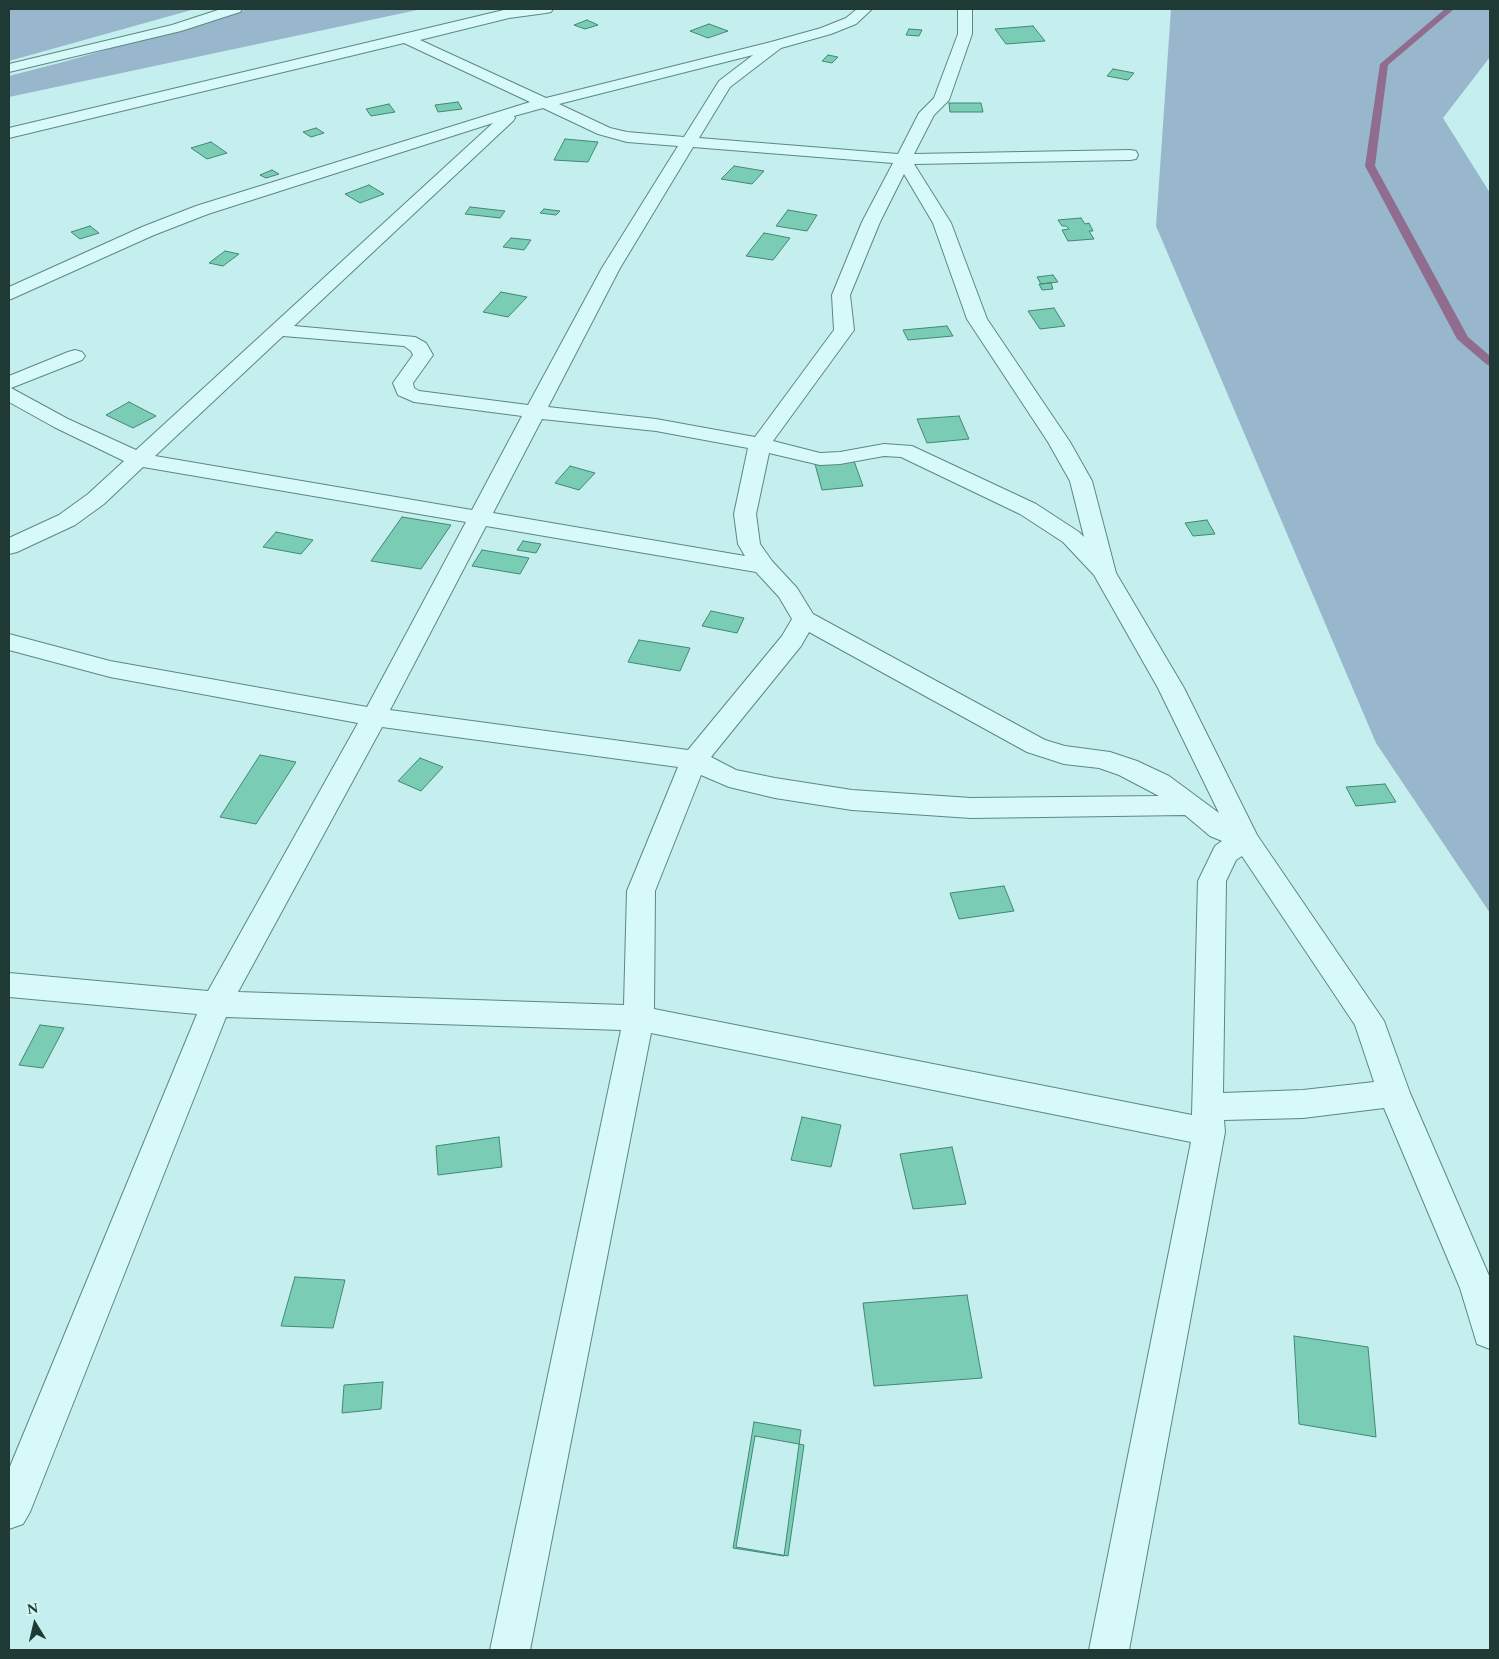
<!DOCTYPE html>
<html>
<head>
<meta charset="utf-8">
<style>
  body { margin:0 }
  #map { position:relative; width:1499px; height:1659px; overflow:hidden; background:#c5eeee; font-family:Spectral,serif }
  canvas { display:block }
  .frame { position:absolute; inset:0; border:10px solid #1f3934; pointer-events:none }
  .north { position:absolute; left:10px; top:1599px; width:50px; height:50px; -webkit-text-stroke:4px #d5f5f5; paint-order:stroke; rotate:351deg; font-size:14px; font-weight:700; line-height:20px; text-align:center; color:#1f3934 }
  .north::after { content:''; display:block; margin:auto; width:18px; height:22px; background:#1f3934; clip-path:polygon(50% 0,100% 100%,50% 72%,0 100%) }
</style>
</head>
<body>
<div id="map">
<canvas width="1499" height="1659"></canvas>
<div class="frame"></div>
<div class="north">N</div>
</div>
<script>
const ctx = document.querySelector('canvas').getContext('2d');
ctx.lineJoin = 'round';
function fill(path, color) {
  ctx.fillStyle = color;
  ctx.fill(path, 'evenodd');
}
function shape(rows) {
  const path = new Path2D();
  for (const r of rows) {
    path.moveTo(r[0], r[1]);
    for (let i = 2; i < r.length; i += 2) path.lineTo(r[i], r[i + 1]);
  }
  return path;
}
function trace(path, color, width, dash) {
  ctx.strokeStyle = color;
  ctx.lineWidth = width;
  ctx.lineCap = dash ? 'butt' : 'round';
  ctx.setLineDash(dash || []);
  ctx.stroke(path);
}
fill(shape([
  [9,9,195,9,9,61],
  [248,9,422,9,9,97,9,76,67,61],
  [1171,9,1490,9,1490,57,1443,118,1490,193,1490,913,1376,743,1156,226]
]), '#99b7cc');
fill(shape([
  [1445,9,1454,9,1388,65,1375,166,1468,337,1490,356,1490,366,1486,364,1457,339,1365,166,1380,64,1445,9]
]), '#906d8e');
const building = shape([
  [587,20,598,25,585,29,574,25,587,20],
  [709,24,728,31,708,38,690,31,709,24],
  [1033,26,1045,41,1006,44,995,29,1033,26],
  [909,29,922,30,919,36,906,35,909,29],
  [828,55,838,57,832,63,822,61,828,55],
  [1113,69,1134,73,1128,80,1107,76,1113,69],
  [458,102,462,109,438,112,435,105,458,102],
  [949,103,981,103,983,112,950,112,949,103],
  [389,104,395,112,371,116,366,109,389,104],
  [316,128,324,133,311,137,303,132,316,128],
  [565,139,598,142,588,162,554,160,565,139],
  [211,142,227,153,207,159,191,148,211,142],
  [734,166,764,171,752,184,721,179,734,166],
  [272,170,279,174,266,178,260,175,272,170],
  [369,185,384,194,360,203,345,194,369,185],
  [470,207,505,211,500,218,465,214,470,207],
  [544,209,560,211,556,215,540,213,544,209],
  [788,210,817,215,807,231,776,226,788,210],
  [1081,218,1085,224,1089,223,1093,231,1089,231,1094,239,1068,241,1062,230,1069,229,1066,226,1062,226,1058,220,1081,218],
  [90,226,99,233,80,239,71,232,90,226],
  [764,233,790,238,773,260,746,256,764,233],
  [511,238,531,240,524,250,503,247,511,238],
  [225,251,239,254,223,266,209,263,225,251],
  [1053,275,1058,282,1041,284,1037,277,1053,275],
  [1051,283,1053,289,1042,290,1039,284,1051,283],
  [501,292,527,297,508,317,483,312,501,292],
  [1054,308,1065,326,1040,329,1028,311,1054,308],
  [947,326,953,336,908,340,903,330,947,326],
  [129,402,156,416,133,428,106,415,129,402],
  [959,416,969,439,927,443,917,419,959,416],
  [854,461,863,486,822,490,815,464,854,461],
  [570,466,595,473,579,490,555,483,570,466],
  [402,517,451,525,421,569,371,561,402,517],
  [1207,520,1215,534,1193,536,1185,523,1207,520],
  [276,532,313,540,301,554,263,547,276,532],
  [523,541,541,544,536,553,517,550,523,541],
  [482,550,529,558,520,574,472,566,482,550],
  [711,611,744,618,737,633,702,626,711,611],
  [639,640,690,648,680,671,628,662,639,640],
  [260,755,296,762,256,824,220,817,260,755],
  [420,758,443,767,421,791,398,781,420,758],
  [1385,784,1396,802,1356,806,1346,787,1385,784],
  [1004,886,1014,911,959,919,950,893,1004,886],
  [40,1025,64,1028,43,1068,19,1065,40,1025],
  [802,1117,841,1125,831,1167,791,1160,802,1117],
  [499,1137,502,1167,438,1175,436,1146,499,1137],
  [952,1147,966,1204,913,1209,900,1154,952,1147],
  [295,1277,345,1280,333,1328,281,1326,295,1277],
  [967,1295,982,1378,874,1386,863,1303,967,1295],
  [1294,1336,1368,1347,1376,1437,1299,1424,1294,1336],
  [383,1382,381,1409,342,1413,344,1385,383,1382],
  [754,1422,801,1430,784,1556,733,1548,754,1422],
  [755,1436,804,1445,788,1556,736,1547,755,1436]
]);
fill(building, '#7bccb5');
trace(building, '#418873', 1);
const minor = shape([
  [221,9,242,9,240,12,181,31,9,72,9,64,172,25,221,9],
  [508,9,553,9,551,12,546,13,509,18,420,40,546,98,771,42,821,28,846,18,857,9,872,9,856,24,831,34,781,48,730,87,699,138,898,154,919,113,934,98,958,34,958,9,972,9,972,34,949,100,934,115,914,154,1130,150,1136,151,1138,155,1136,159,1130,160,914,164,951,223,987,319,1070,442,1092,481,1116,573,1184,688,1257,835,1384,1021,1410,1093,1490,1278,1490,1349,1477,1344,1460,1288,1384,1108,1303,1118,1224,1120,1225,1132,1129,1650,1089,1650,1191,1142,651,1033,530,1650,490,1650,621,1030,226,1017,30,1512,23,1524,9,1529,9,1469,197,1014,9,997,9,973,208,991,358,723,110,677,9,650,9,634,110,661,367,707,466,522,143,467,104,504,75,525,17,552,9,554,9,538,59,515,88,494,124,461,54,427,9,402,9,376,68,352,75,350,82,352,85,356,82,360,11,388,68,419,136,450,493,123,208,214,154,235,9,300,9,287,142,227,196,206,530,102,404,43,9,138,9,128,508,9],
  [753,55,719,81,684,137,627,132,610,128,559,104,753,55],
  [543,108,598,134,627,142,678,146,602,268,528,405,419,391,414,388,413,383,433,355,426,343,415,337,294,326,513,121,515,118,514,116,543,108],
  [693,147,893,163,862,222,832,295,834,330,755,437,656,419,548,407,620,268,693,147],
  [904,174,933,223,967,319,1048,442,1070,481,1084,537,1079,532,1036,504,912,446,884,444,840,452,820,453,773,441,854,330,850,295,880,222,904,174],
  [283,336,404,346,411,351,413,355,393,383,398,395,414,402,522,416,472,510,155,456,283,336],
  [542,419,656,431,748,448,734,514,738,544,745,556,493,513,542,419],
  [769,453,820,465,840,464,884,456,901,457,1020,514,1063,542,1094,575,1158,688,1219,813,1169,776,1137,761,1110,752,1065,746,1045,740,813,614,797,588,772,561,760,544,756,514,769,453],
  [486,526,756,572,779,597,792,619,782,636,688,750,390,710,486,526],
  [809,632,1027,752,1064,764,1099,768,1119,775,1159,796,971,798,852,790,775,778,736,770,711,757,801,646,809,632],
  [382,727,678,767,627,891,624,1005,238,992,382,727],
  [701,775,729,787,775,798,852,810,971,818,1185,815,1210,836,1222,841,1215,846,1198,881,1192,1115,654,1009,655,891,701,775],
  [1242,856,1355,1025,1374,1082,1303,1090,1223,1093,1226,881,1236,860,1242,856]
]);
trace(minor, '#5b8981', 2);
fill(minor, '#d8f9f9');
</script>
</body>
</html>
